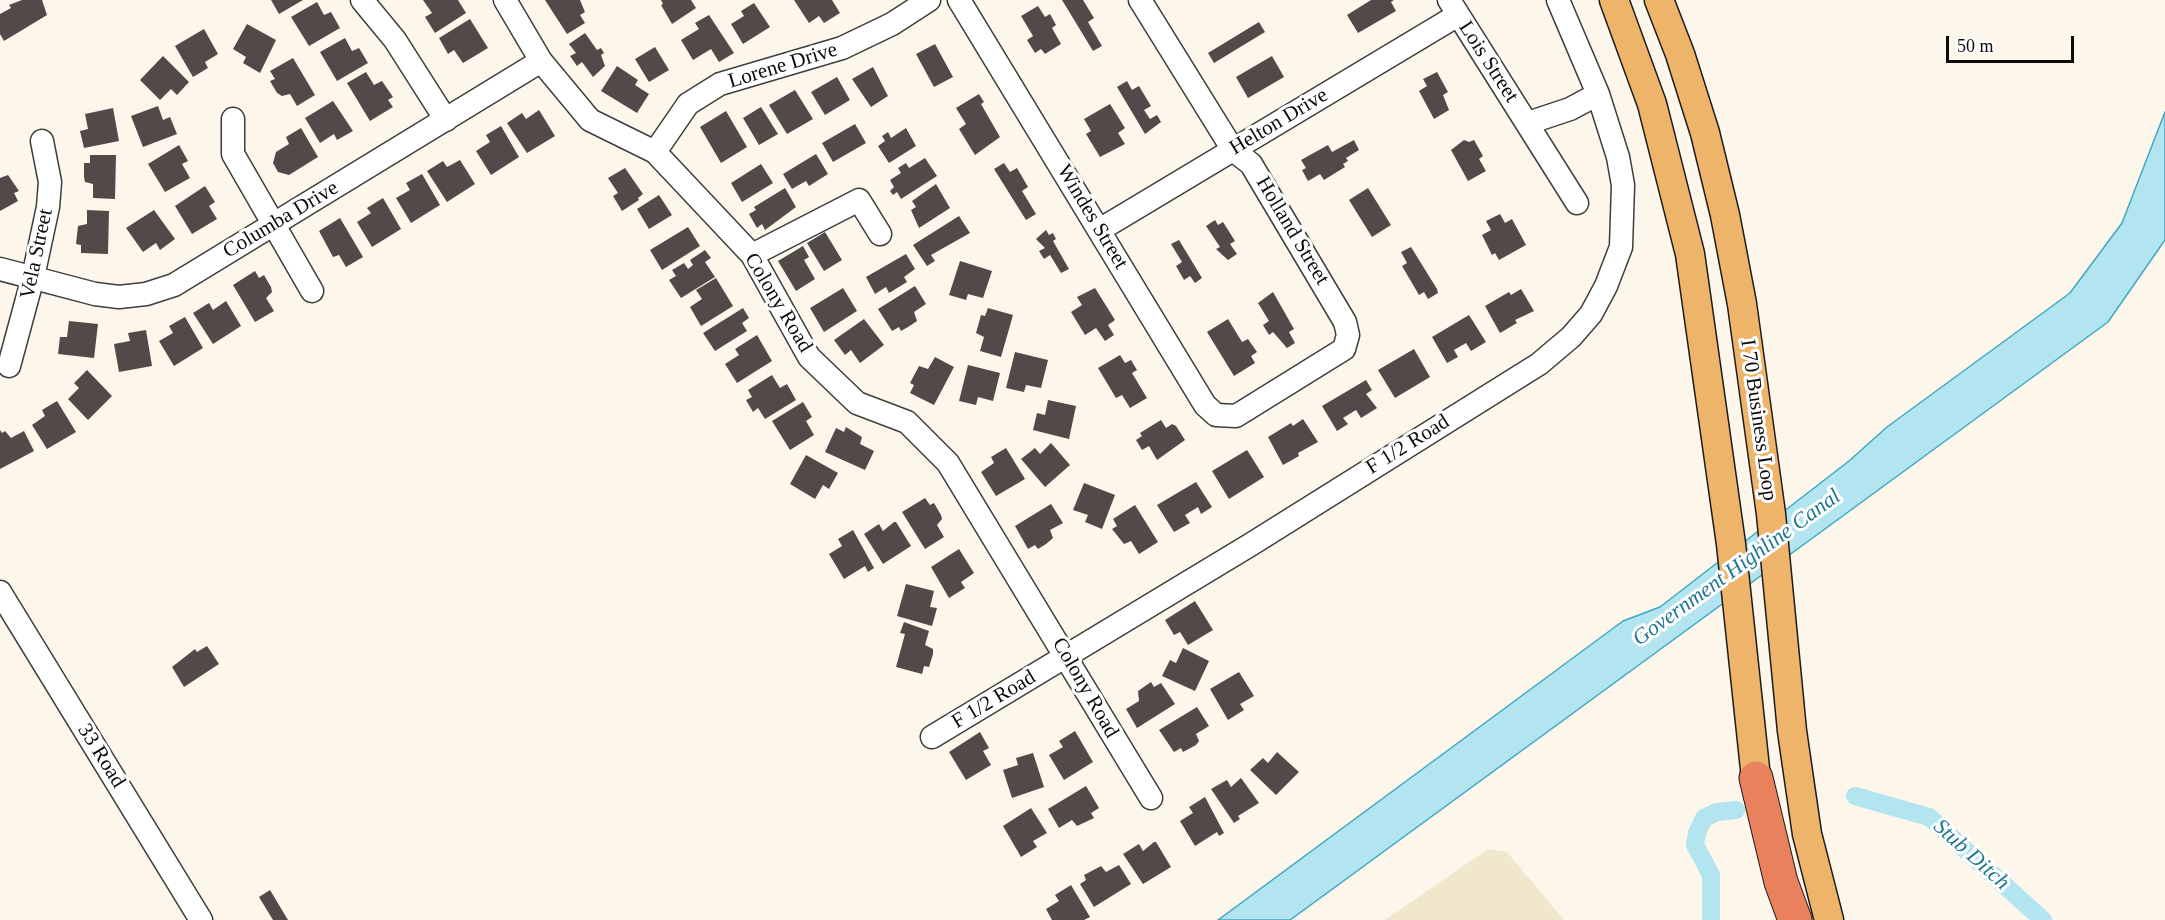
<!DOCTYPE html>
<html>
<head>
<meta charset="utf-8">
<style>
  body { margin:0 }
  #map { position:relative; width:2165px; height:920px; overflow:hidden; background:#fdf6ea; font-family:Georgia,serif }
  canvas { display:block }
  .scale { position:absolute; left:1946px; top:36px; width:128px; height:27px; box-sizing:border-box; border:3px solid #0b0b0b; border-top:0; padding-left:8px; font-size:18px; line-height:21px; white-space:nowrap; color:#0b0b0b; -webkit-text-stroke:4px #fff; paint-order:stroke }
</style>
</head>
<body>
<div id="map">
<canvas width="2165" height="920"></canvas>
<div class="scale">50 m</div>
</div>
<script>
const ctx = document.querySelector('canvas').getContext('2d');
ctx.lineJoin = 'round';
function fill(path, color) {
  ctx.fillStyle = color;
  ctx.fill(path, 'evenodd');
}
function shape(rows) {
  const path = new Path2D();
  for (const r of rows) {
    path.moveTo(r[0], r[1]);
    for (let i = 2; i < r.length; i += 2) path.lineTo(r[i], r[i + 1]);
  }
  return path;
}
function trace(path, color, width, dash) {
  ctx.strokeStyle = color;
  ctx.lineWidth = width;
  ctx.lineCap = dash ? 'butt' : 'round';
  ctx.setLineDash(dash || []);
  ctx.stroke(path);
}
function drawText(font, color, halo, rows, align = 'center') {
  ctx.font = font + ' Georgia,serif';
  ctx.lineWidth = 6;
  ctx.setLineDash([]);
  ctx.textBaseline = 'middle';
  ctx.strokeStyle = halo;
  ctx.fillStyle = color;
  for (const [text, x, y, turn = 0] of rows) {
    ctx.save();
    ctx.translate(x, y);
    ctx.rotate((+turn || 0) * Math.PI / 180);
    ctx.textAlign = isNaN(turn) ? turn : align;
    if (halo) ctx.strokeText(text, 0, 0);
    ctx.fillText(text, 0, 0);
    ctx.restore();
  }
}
fill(shape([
  [1488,849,1507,852,1564,920,1385,920]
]), '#f1e7cc');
const water = shape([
  [2165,112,2165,240,2108,322,1290,920,1218,920,1623,621,1660,607,1849,461,1887,427,2070,293,2122,223,2165,112]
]);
fill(water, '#b3e5f1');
trace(water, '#40a7c2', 1.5);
trace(shape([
  [1855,796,1929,817,2043,920],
  [1711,920,1711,875,1695,845,1697,833,1704,818,1717,812,1736,810]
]), '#b3e5f1', 18);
fill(shape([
  [22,0,42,0,47,15,4,41,0,34,0,14,11,8,9,5],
  [271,0,303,0,279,14],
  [423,0,458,0,466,13,435,33,425,17,432,13],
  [545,0,580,0,585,12,580,15,585,23,567,34],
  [661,0,691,0,696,8,672,24,661,5,663,4],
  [794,0,832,0,840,13,824,23,819,16,809,23],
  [1062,0,1083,0,1094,18,1088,22,1102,46,1093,51],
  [1394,0,1391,2,1396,11,1358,33,1347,15,1371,0],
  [317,2,324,15,331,12,340,28,309,46,291,17],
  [754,3,770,27,743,44,731,24,744,16,741,11],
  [1038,6,1045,17,1050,14,1056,25,1052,28,1061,44,1045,54,1041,49,1035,53,1027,40,1033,36,1021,16],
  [709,15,734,53,719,62,711,49,693,60,681,40,699,29,695,23],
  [470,19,488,48,463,63,454,50,448,54,439,38],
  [1259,22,1265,32,1214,63,1208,53],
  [247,24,276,40,260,73,243,63,246,57,233,49],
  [204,29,218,54,205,62,208,68,193,77,175,46],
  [585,33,597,50,601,48,604,53,601,55,605,66,593,77,582,62,577,66,570,56,576,53,569,44],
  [345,38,352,51,359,48,368,63,337,81,320,52],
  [935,44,953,77,934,87,916,54],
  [655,47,669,70,649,82,635,59],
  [163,56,189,82,177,95,171,89,160,100,140,80],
  [1272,56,1284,77,1248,98,1236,77],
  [293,58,315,95,297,106,290,94,282,96,277,93,270,81,275,79,270,71],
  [617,66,638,80,635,85,649,94,637,113,601,91],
  [873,67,888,96,871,107,852,79],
  [366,72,374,85,382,81,393,97,388,100,393,107,370,121,347,83],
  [1437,72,1448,92,1443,95,1449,110,1434,119,1419,91,1427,86,1423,79],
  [837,77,850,100,825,115,811,92],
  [1127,81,1132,90,1139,86,1151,106,1144,110,1150,119,1157,115,1161,122,1145,134,1117,87],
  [795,90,813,119,787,134,769,105],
  [979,94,984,102,981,104,1000,137,975,155,959,129,966,124,956,108],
  [333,101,353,131,337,140,334,134,320,143,305,118],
  [1110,104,1125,128,1118,133,1125,144,1100,157,1086,134,1091,131,1084,119],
  [158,106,163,120,170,117,177,134,143,147,131,116],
  [761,107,778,134,759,145,743,118],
  [113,108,119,141,84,148,80,131,88,129,85,114],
  [539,110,555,136,527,153,507,123,522,113,526,119],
  [726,111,747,147,721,163,700,127],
  [855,124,866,143,833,162,822,143],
  [501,126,519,157,491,175,476,151,490,142,486,135],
  [301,128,318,157,289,175,278,172,273,163,276,152,289,144,286,137],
  [906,128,916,146,889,163,878,146,885,141,882,136,888,132,891,138],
  [1354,140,1359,150,1346,158,1348,161,1343,164,1345,167,1324,180,1320,174,1308,181,1302,170,1306,168,1301,160,1328,145,1332,152],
  [1464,140,1469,142,1474,140,1483,156,1479,159,1486,171,1468,181,1451,150],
  [179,145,188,161,182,164,190,178,165,192,148,164],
  [816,154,828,174,809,186,806,181,792,189,783,174],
  [90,155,116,155,115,199,93,198,93,184,85,182,84,177,84,163,90,163],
  [925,158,937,176,901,199,897,192,893,195,890,191,894,187,890,180,901,173,898,168,906,163,909,168],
  [460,160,475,184,447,202,427,171,443,161,447,167],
  [1004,163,1010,172,1017,168,1028,187,1022,191,1036,214,1026,220,994,169],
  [761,164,773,183,742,202,731,183],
  [625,168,643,194,638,198,639,200,622,211,613,196,618,193,608,178],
  [422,174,440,205,411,223,396,198,410,190,406,183],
  [8,175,19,191,14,193,18,201,0,211,0,178],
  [936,184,950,208,919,228,911,210,916,207,912,201],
  [205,186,215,202,209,206,217,219,192,234,175,206],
  [785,188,796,207,765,230,762,224,757,228,749,214,756,210,754,207],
  [1368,188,1391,225,1372,237,1349,200],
  [659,195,672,215,649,229,637,209],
  [383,198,401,229,372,247,357,222,371,213,367,208],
  [87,210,109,211,108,254,81,253,81,245,76,244,78,226,87,224],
  [154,210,175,239,160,250,156,243,143,252,126,228],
  [1500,214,1505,223,1512,219,1526,245,1499,260,1495,253,1492,255,1482,235,1491,230,1486,221],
  [959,216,970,233,931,255,935,261,927,266,913,245],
  [340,218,363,257,346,267,339,255,333,257,319,231],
  [1215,220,1218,225,1223,222,1235,241,1230,244,1237,254,1228,260,1216,249,1220,247,1206,226],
  [688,227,700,246,662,270,650,250],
  [1046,230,1049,235,1053,233,1056,239,1053,241,1069,269,1061,273,1050,255,1044,259,1039,251,1045,248,1036,239],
  [825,232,842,260,824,271,807,243],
  [1179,240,1202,278,1195,283,1190,276,1184,280,1176,266,1182,262,1171,244],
  [803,246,809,257,804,260,815,279,796,291,778,261],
  [1411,247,1437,289,1438,293,1428,299,1424,292,1419,295,1402,266,1407,263,1401,252],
  [705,250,711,258,705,262,715,277,681,298,669,280,676,276,672,270,684,263,688,269,693,265,690,260],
  [906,254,915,269,904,277,907,282,889,293,886,287,875,294,866,277],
  [960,261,992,271,983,298,968,294,966,300,949,295],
  [255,271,259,278,264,275,271,287,272,292,266,298,274,311,255,322,233,285],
  [716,278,733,306,701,326,690,307,702,299,696,290],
  [915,286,926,304,914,312,917,321,908,327,901,331,899,327,892,331,878,309],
  [843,288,857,311,824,332,810,308],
  [1095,288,1115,320,1108,325,1114,335,1105,341,1096,328,1085,335,1071,312,1082,305,1077,297],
  [1521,289,1534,311,1515,320,1517,323,1500,333,1485,306,1509,292,1511,295],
  [1273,292,1294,329,1289,332,1295,343,1287,348,1273,332,1269,335,1263,325,1269,321,1258,303],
  [226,301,241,326,213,344,193,313,209,303,213,310],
  [743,308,749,318,742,323,747,331,715,351,703,333],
  [988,308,1013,315,1001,357,980,351,984,337,976,333,981,315,985,316],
  [1469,315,1486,342,1471,351,1466,343,1454,350,1458,357,1447,363,1432,337],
  [185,317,203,348,174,366,159,341,173,333,169,326],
  [864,319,884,345,860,363,851,350,845,355,834,340],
  [1228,319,1242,342,1248,339,1257,352,1251,356,1255,363,1234,376,1207,332],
  [69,321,98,324,94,358,58,354,60,337,67,337],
  [146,330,152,366,119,372,114,344,130,341,128,333],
  [757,335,772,361,737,383,725,364,739,355,735,349],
  [1414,349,1430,377,1395,398,1378,370],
  [1015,352,1048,360,1041,388,1026,385,1024,392,1006,388],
  [1120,355,1125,363,1131,360,1137,370,1132,373,1147,398,1130,408,1122,395,1116,398,1098,368],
  [935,357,954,367,934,405,910,393,914,385,910,383,919,366,928,369],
  [968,365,1000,373,993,401,978,397,976,405,959,401],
  [87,370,112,396,88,420,68,399,79,388,74,383],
  [772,375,780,388,787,384,796,400,765,419,758,408,753,412,746,400,752,397,748,390],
  [1366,380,1372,390,1366,394,1377,408,1361,418,1356,410,1343,418,1348,424,1337,431,1322,406],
  [1048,400,1076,406,1069,439,1033,430,1037,413,1045,415],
  [57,401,76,432,47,449,32,425,45,416,42,410],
  [803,402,812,417,806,421,814,435,790,450,772,421],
  [1303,419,1318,442,1298,453,1299,456,1283,465,1268,437,1291,423,1293,426],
  [1161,420,1166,428,1172,424,1176,426,1185,440,1157,460,1149,446,1142,450,1136,440,1142,436,1140,433],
  [846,427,862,437,860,444,874,451,865,470,825,452,836,428,844,432],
  [0,430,2,433,5,431,11,438,24,431,34,451,0,469],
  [1051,443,1070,465,1045,487,1021,459,1035,448,1040,454],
  [1006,448,1025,479,996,496,981,472,994,463,991,457],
  [1247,450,1264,477,1229,499,1212,471],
  [806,455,838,473,829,489,823,485,815,499,790,484],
  [1196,482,1212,507,1201,514,1198,507,1185,515,1190,523,1174,532,1157,505],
  [1084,483,1115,495,1102,529,1085,522,1088,515,1073,510],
  [925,498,930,505,934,503,941,515,942,519,937,525,944,537,925,549,902,512],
  [1051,504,1063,523,1050,530,1053,538,1046,544,1038,549,1035,545,1028,549,1015,526],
  [1135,505,1158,542,1139,554,1131,541,1124,544,1112,529,1117,526,1113,519],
  [894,522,896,522,911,546,883,564,864,534,879,524,883,531],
  [853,530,874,568,868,572,865,566,844,579,829,554,842,546,838,539],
  [959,549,974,573,961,582,965,588,949,598,931,567],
  [906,584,934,591,930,607,937,608,932,626,897,616],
  [1195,601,1213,630,1188,645,1180,632,1174,635,1165,620],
  [904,622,929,631,925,645,933,649,933,654,929,667,924,666,922,674,896,667,905,634,900,633],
  [207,646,219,664,184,687,172,667,195,649,197,652],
  [1183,648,1209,661,1195,691,1162,676,1170,660,1176,663],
  [1239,672,1254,696,1240,704,1244,710,1228,720,1210,689],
  [1151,682,1154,687,1161,683,1175,704,1137,728,1126,709,1139,701,1138,691],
  [1197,707,1209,726,1196,734,1199,741,1196,745,1183,752,1181,748,1174,752,1159,730],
  [1075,731,1093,762,1064,780,1049,755,1063,747,1059,741],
  [980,732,989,748,983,751,991,765,966,780,949,752],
  [1277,752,1299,772,1276,795,1250,770,1263,758,1268,763],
  [1033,753,1044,787,1012,798,1003,770,1018,765,1016,758],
  [1241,778,1259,803,1238,816,1240,819,1234,823,1211,789,1227,780,1231,787],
  [1086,786,1099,808,1091,813,1094,818,1077,826,1072,820,1059,828,1048,809],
  [1205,797,1224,833,1219,836,1217,832,1195,846,1180,821,1193,813,1189,807],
  [1031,808,1047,833,1033,841,1037,847,1021,857,1003,826],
  [1154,842,1156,842,1171,867,1143,884,1123,854,1139,844,1143,851],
  [1119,865,1131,884,1094,907,1080,884,1086,880,1084,875,1101,866,1106,872],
  [1071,885,1090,917,1084,920,1052,920,1046,909,1059,901,1055,895],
  [270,890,288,920,273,920,259,897]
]), '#524a48');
const minor = shape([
  [362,0,395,40,446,120],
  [505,0,541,61,590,120,655,152,752,255,809,357,857,403,907,422,948,463,1151,798],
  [959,0,1205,405,1216,415,1236,416,1344,349,1348,335,1345,322,1251,164,1233,150,1140,0],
  [1449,0,1577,203],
  [233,119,233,154,312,291],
  [1528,123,1570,109,1598,94],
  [655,152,688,104,720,84,842,48,892,24,929,0],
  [1101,229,1458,15],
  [752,255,859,200,880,234],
  [0,269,95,294,119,297,146,294,174,285,541,61],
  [9,366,33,277,48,207,50,182,42,141],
  [0,592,201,920],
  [932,737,1250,545,1539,364,1571,337,1591,314,1606,286,1621,247,1623,185,1618,157,1598,94,1558,0]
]);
const major = shape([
  [1614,0,1652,104,1690,254,1731,544,1756,778],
  [1659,0,1680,54,1705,133,1725,215,1742,304,1771,514,1792,731,1807,834,1829,920]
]);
const highway = shape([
  [1756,778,1781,882,1795,920]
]);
trace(minor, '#3e3e3e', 25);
trace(major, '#1c1c1c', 31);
trace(highway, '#1c1c1c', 35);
trace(minor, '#fff', 22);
trace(major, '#eeb46a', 28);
trace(highway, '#e9815d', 33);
drawText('21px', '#0b0b0b', '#fff', [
  ["Lois Street",1488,62,57],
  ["Lorene Drive",783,66,-17],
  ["Helton Drive",1279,122,-31],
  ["Windes Street",1092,217,59],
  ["Columba Drive",281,220,-31],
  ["Holland Street",1292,231,59],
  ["Vela Street",37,254,-78],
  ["Colony Road",778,303,59],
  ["I 70 Business Loop",1758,420,82],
  ["F 1/2 Road",1408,445,-32],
  ["Colony Road",1085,688,60],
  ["F 1/2 Road",994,700,-31],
  ["33 Road",101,756,58]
]);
drawText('italic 22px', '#1f7691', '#fff', [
  ["Government Highline Canal",1737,568,-36],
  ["Stub Ditch",1971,855,42]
]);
</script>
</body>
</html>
